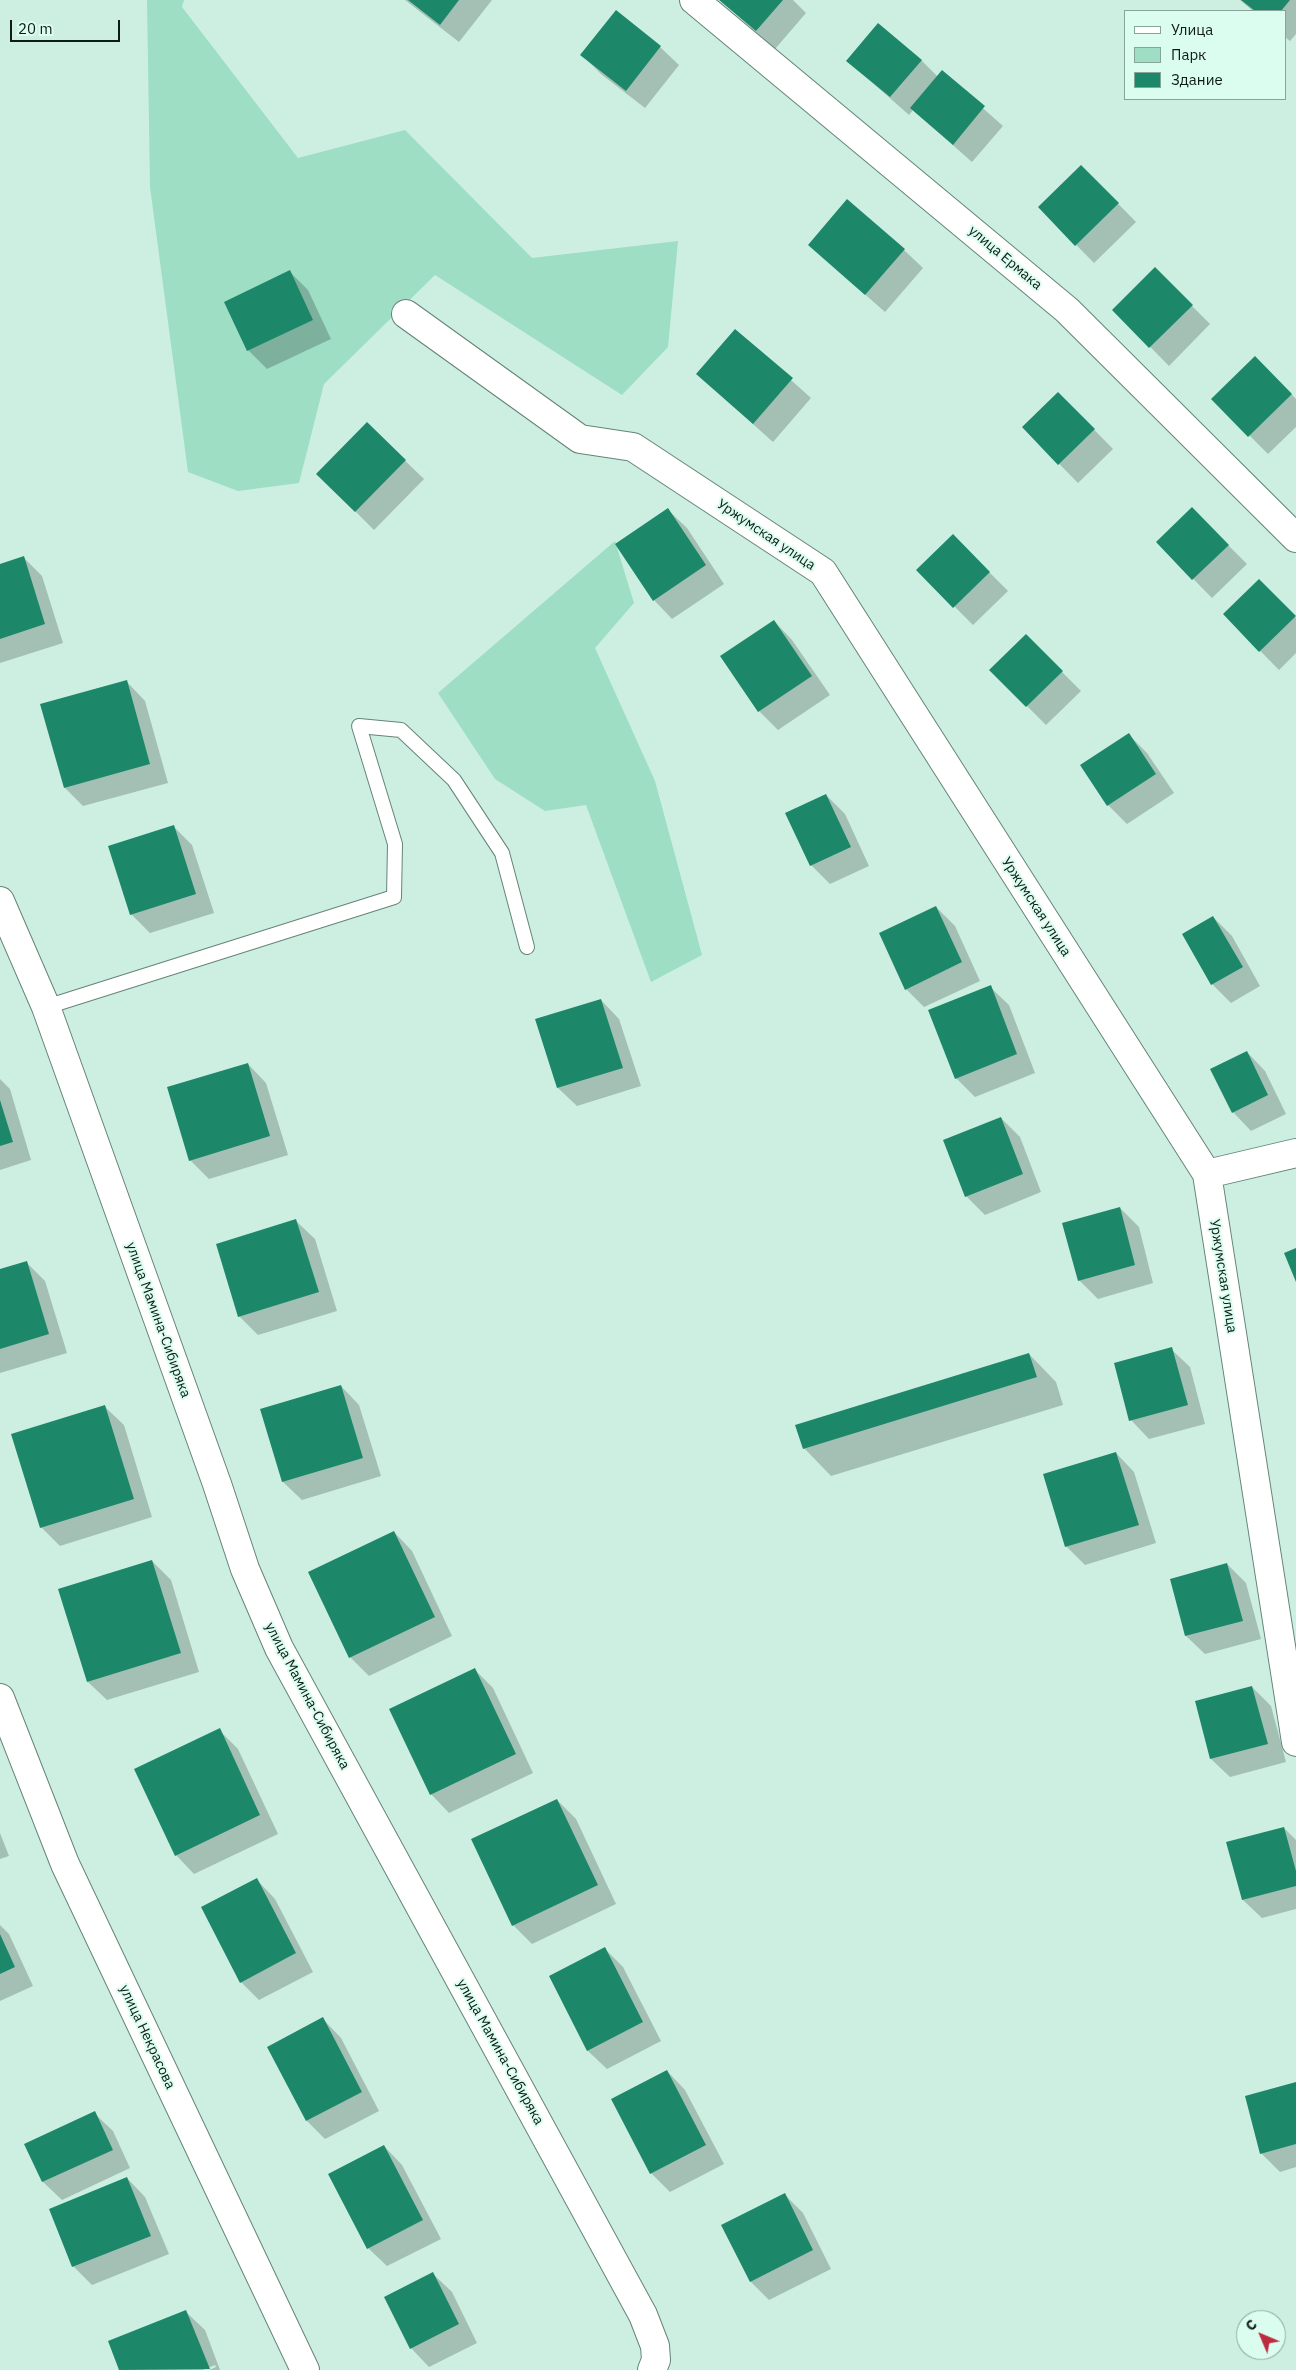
<!DOCTYPE html>
<html>
<head>
<meta charset="utf-8">
<style>
  body { margin:0 }
  #map { position:relative; width:1296px; height:2370px; overflow:hidden; background:#cdefe2; font-family:"IBM Plex Sans",sans-serif }
  canvas { display:block }
  .legend { position:absolute; left:1124px; top:10px; width:162px; height:90px; box-sizing:border-box; background:#dafdef; border:1px solid #88a398; margin:0; padding:6px 9px; list-style:none; font-size:15px; color:#0e1b16 }
  .legend li { display:flex; align-items:center; gap:10px; height:25px }
  .legend b { width:25px; border:1px solid #88a398 }
  .north { position:absolute; left:1236px; top:2310px; width:50px; height:50px; box-sizing:border-box; background:#dafdef; border:1px solid #88a398; border-radius:50%; rotate:315deg; font-size:14px; font-weight:700; line-height:20px; text-align:center; color:#0e1b16 }
  .north::after { content:''; display:block; margin:auto; width:18px; height:22px; background:#bc2b3e; clip-path:polygon(50% 0,100% 100%,50% 72%,0 100%) }
  .scale { position:absolute; left:10px; top:20px; width:110px; height:22px; box-sizing:border-box; border:2px solid #0e1b16; border-top:0; padding-left:6px; font-size:15px; line-height:18px; white-space:nowrap; color:#0e1b16; -webkit-text-stroke:4px #dafdef; paint-order:stroke }
</style>
</head>
<body>
<div id="map">
<canvas width="1296" height="2370"></canvas>
<ul class="legend">
<li><b style="height:6px;background:#fff"></b>Улица</li>
<li><b style="height:14px;background:#9ddec5"></b>Парк</li>
<li><b style="height:14px;background:#1d876a"></b>Здание</li>
</ul>
<div class="north">С</div>
<div class="scale">20 m</div>
</div>
<script>
const ctx = document.querySelector('canvas').getContext('2d');
ctx.lineJoin = 'round';
function fill(path, color) {
  ctx.fillStyle = color;
  ctx.fill(path, 'evenodd');
}
function shape(rows) {
  const path = new Path2D();
  for (const r of rows) {
    path.moveTo(r[0], r[1]);
    for (let i = 2; i < r.length; i += 2) path.lineTo(r[i], r[i + 1]);
  }
  return path;
}
function trace(path, color, width, dash) {
  ctx.strokeStyle = color;
  ctx.lineWidth = width;
  ctx.lineCap = dash ? 'butt' : 'round';
  ctx.setLineDash(dash || []);
  ctx.stroke(path);
}
function drawText(font, color, halo, rows, align = 'center') {
  ctx.font = font + ' "IBM Plex Sans",sans-serif';
  ctx.lineWidth = 4;
  ctx.setLineDash([]);
  ctx.textBaseline = 'middle';
  ctx.strokeStyle = halo;
  ctx.fillStyle = color;
  for (const [text, x, y, turn = 0] of rows) {
    ctx.save();
    ctx.translate(x, y);
    ctx.rotate((+turn || 0) * Math.PI / 180);
    ctx.textAlign = isNaN(turn) ? turn : align;
    if (halo) ctx.strokeText(text, 0, 0);
    ctx.fillText(text, 0, 0);
    ctx.restore();
  }
}
fill(shape([
  [147,0,184,0,182,7,298,158,405,130,532,258,678,241,668,347,622,395,435,275,324,384,299,483,238,491,188,472,150,187],
  [615,541,634,603,595,648,655,781,702,955,651,982,586,805,545,811,495,779,438,693]
]), '#9ddec5');
fill(shape([
  [405,0,492,0,459,42],
  [720,0,793,0,806,13,775,49],
  [1240,0,1296,0,1296,34,1290,41,1285,37,1285,11,1253,11],
  [660,47,679,65,645,108,601,74,582,55],
  [921,60,938,77,942,72,1003,126,972,162,913,110,909,115,848,61],
  [1081,166,1136,222,1094,263,1039,207],
  [809,245,904,250,923,268,885,312],
  [1155,269,1210,324,1169,366,1114,310],
  [290,272,308,290,331,339,267,369,248,350],
  [735,330,811,398,773,442,697,374],
  [1255,357,1296,399,1296,427,1268,454,1213,399],
  [1058,393,1113,449,1078,483,1023,427],
  [367,424,424,479,374,530,318,474],
  [1192,509,1247,564,1212,598,1157,542],
  [668,510,687,528,724,584,672,619,654,600],
  [953,536,1008,591,973,625,918,570],
  [24,558,42,576,63,643,0,663,0,565],
  [1259,580,1296,618,1296,653,1279,670,1224,614],
  [774,621,792,640,830,695,778,730,759,711,722,656],
  [1026,636,1081,691,1046,725,991,670],
  [127,682,145,701,168,783,83,806,65,788],
  [1128,734,1147,753,1174,793,1127,824,1108,805],
  [826,795,845,814,869,866,830,884,811,865],
  [174,827,192,845,214,913,150,933,131,914],
  [936,907,955,926,980,981,924,1007,906,989],
  [1213,917,1232,936,1260,986,1231,1003,1212,984],
  [990,987,1009,1005,1035,1073,975,1097,956,1078],
  [601,1000,619,1019,641,1086,577,1106,558,1088],
  [1247,1052,1265,1071,1286,1114,1251,1131,1233,1112],
  [248,1064,266,1083,288,1155,209,1179,190,1160],
  [0,1079,10,1089,31,1160,0,1170],
  [1001,1118,1020,1137,1041,1192,985,1215,966,1196],
  [1120,1208,1139,1227,1153,1283,1098,1299,1079,1280],
  [296,1221,315,1239,337,1311,258,1335,239,1316],
  [26,1262,45,1281,67,1353,0,1373,0,1270],
  [1171,1349,1190,1367,1205,1424,1149,1439,1131,1420],
  [1029,1354,1056,1382,1063,1405,831,1476,804,1448],
  [341,1386,359,1405,381,1476,302,1500,283,1482,262,1410],
  [105,1407,124,1425,152,1517,60,1546,41,1527],
  [1116,1453,1134,1472,1156,1543,1085,1565,1066,1546],
  [394,1532,412,1551,452,1636,369,1676,350,1657],
  [152,1561,171,1580,199,1672,107,1700,88,1682],
  [1227,1564,1246,1583,1261,1639,1205,1654,1186,1636],
  [474,1669,493,1688,533,1773,449,1813,431,1794],
  [1252,1687,1271,1706,1286,1762,1230,1777,1211,1759,1196,1702],
  [219,1730,238,1749,278,1834,194,1874,176,1855],
  [557,1800,576,1819,616,1904,532,1944,513,1925],
  [1284,1828,1296,1840,1296,1909,1262,1918,1243,1900],
  [0,1833,9,1856,0,1859],
  [257,1880,275,1899,313,1972,259,2000,241,1982],
  [0,1925,9,1934,33,1986,0,2001],
  [605,1949,623,1967,661,2041,607,2069,588,2051,550,1977],
  [323,2019,341,2038,379,2111,325,2139,307,2121],
  [667,2071,685,2090,724,2164,670,2192,651,2173,613,2100],
  [1296,2084,1296,2167,1280,2172,1261,2153],
  [94,2113,113,2131,130,2168,62,2200,43,2182,26,2145],
  [384,2146,402,2165,441,2239,387,2266,368,2248],
  [127,2178,145,2197,169,2254,92,2285,73,2266],
  [785,2195,803,2213,831,2269,769,2300,751,2282],
  [433,2274,452,2292,477,2343,429,2367,411,2348],
  [186,2312,205,2330,220,2370,209,2370,216,2367,215,2365,203,2370,121,2370,109,2342]
]), '#0003');
fill(shape([
  [408,0,459,0,440,25],
  [719,0,783,0,756,31],
  [1241,0,1290,0,1281,11,1255,11],
  [616,10,661,46,626,91,580,55],
  [878,23,922,60,890,97,846,61],
  [942,70,985,106,953,145,910,108],
  [1081,165,1119,203,1075,246,1038,207],
  [847,199,905,249,865,295,808,245],
  [1155,267,1193,305,1149,348,1112,310],
  [290,270,313,320,247,351,224,302],
  [735,329,793,378,753,424,696,374],
  [1255,356,1292,394,1248,437,1211,399],
  [1058,392,1095,429,1058,465,1022,427],
  [367,422,406,460,355,512,316,474],
  [1192,507,1229,545,1192,580,1156,542],
  [668,508,706,565,653,601,615,544],
  [953,534,990,572,953,608,916,570],
  [24,556,45,624,0,639,0,564],
  [1259,579,1296,616,1259,652,1223,614],
  [774,620,812,676,758,712,720,656],
  [1026,634,1063,671,1026,707,989,670],
  [127,680,150,764,64,788,40,704],
  [1129,733,1156,774,1107,806,1080,765],
  [826,794,851,847,810,866,785,813],
  [174,825,196,894,130,915,108,846],
  [936,906,962,962,905,990,879,933],
  [1213,916,1243,967,1211,985,1182,934],
  [991,985,1017,1054,955,1079,928,1010],
  [601,999,623,1068,557,1088,535,1019],
  [1247,1051,1268,1095,1232,1113,1210,1069],
  [248,1063,270,1136,189,1161,167,1087],
  [0,1100,13,1142,0,1146],
  [1001,1117,1023,1174,965,1197,943,1140],
  [1120,1207,1135,1265,1078,1281,1062,1223],
  [296,1219,319,1292,238,1317,216,1244],
  [1296,1248,1296,1282,1284,1253],
  [27,1261,49,1334,0,1349,0,1269],
  [1172,1347,1188,1405,1129,1421,1114,1363],
  [1029,1353,1037,1377,803,1449,795,1425],
  [341,1385,363,1458,282,1482,260,1409],
  [105,1405,134,1499,40,1528,11,1434],
  [1116,1452,1139,1525,1065,1547,1043,1474],
  [394,1531,435,1617,349,1658,308,1572],
  [152,1560,181,1653,87,1682,58,1589],
  [1227,1563,1243,1621,1185,1636,1170,1579],
  [475,1668,516,1754,430,1795,389,1709],
  [1252,1686,1268,1744,1210,1759,1195,1701],
  [220,1728,260,1815,175,1856,134,1769],
  [557,1799,598,1885,512,1926,471,1839],
  [1284,1827,1296,1871,1296,1886,1242,1900,1226,1842],
  [257,1878,296,1953,240,1983,201,1907],
  [0,1934,15,1967,0,1974],
  [605,1947,643,2022,587,2051,549,1976],
  [323,2017,362,2092,306,2121,267,2047],
  [667,2070,706,2145,650,2174,611,2099],
  [1296,2082,1296,2144,1260,2154,1245,2096],
  [95,2111,113,2150,42,2182,24,2144],
  [384,2145,423,2220,367,2249,328,2174],
  [127,2177,151,2236,72,2267,49,2209],
  [785,2193,813,2250,750,2282,721,2225],
  [433,2272,459,2324,410,2349,384,2297],
  [186,2310,210,2369,119,2370,108,2341]
]), '#1d876a');
const service = shape([
  [46,1007,394,897,395,844,359,726,401,730,454,780,502,853,527,947]
]);
const minor = shape([
  [694,0,1067,310,1296,538],
  [406,314,580,439,633,447,823,572,1207,1174,1296,1742],
  [0,901,46,1007,217,1484,245,1569,279,1648,643,2315,655,2346,656,2360,652,2370],
  [1207,1174,1296,1153],
  [0,1698,65,1864,305,2370]
]);
trace(service, '#658478', 16);
trace(minor, '#658478', 30);
trace(service, '#fff', 14);
trace(minor, '#fff', 28);
drawText('14px', '#0e1b16', '#dafdef', [
  ["улица Ермака",1005,258,40],
  ["Уржумская улица",766,535,34],
  ["Уржумская улица",1036,907,57],
  ["Уржумская улица",1223,1276,81],
  ["улица Мамина-Сибиряка",158,1320,70],
  ["улица Мамина-Сибиряка",307,1696,62],
  ["улица Некрасова",147,2037,65],
  ["улица Мамина-Сибиряка",500,2052,61]
]);
</script>
</body>
</html>
